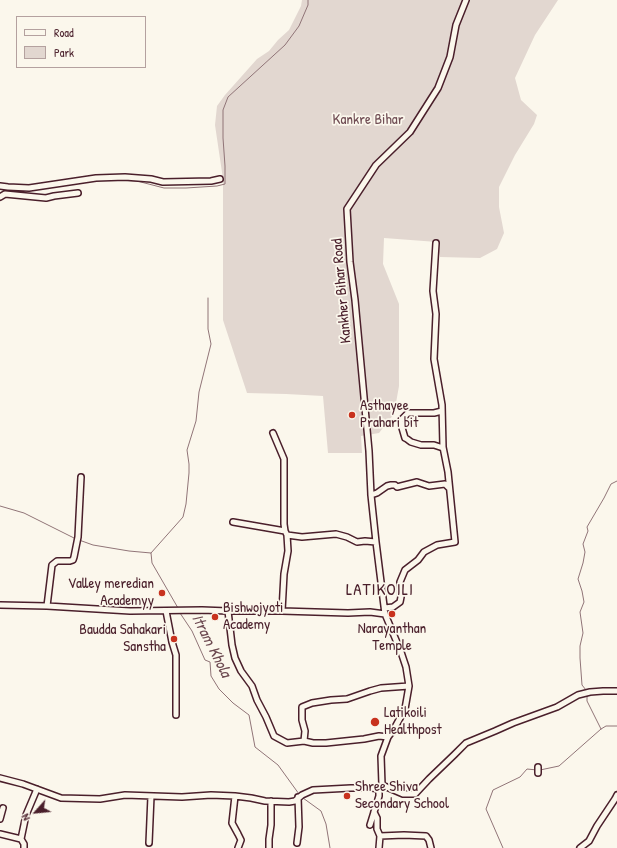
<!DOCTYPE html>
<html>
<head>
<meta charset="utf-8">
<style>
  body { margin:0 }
  #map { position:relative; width:617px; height:848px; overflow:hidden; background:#fbf7ec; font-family:"Patrick Hand",sans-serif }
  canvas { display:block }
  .legend { position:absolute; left:16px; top:16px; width:130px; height:52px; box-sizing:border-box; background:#fbf7ec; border:1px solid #b4a19f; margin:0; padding:5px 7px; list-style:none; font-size:12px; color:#4a1f2b }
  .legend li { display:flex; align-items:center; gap:8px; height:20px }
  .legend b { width:20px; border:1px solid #b4a19f }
  .north { position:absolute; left:16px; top:792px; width:40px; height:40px; -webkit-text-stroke:3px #fbf7ec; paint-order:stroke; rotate:243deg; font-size:11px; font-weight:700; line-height:16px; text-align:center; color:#4a1f2b }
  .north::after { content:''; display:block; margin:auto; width:14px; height:18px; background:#4a1f2b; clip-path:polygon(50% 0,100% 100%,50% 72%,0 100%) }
</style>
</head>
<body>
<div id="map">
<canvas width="617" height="848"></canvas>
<ul class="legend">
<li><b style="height:5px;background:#fbf7ec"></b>Road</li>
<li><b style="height:11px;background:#e2d7d0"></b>Park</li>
</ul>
<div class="north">N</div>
</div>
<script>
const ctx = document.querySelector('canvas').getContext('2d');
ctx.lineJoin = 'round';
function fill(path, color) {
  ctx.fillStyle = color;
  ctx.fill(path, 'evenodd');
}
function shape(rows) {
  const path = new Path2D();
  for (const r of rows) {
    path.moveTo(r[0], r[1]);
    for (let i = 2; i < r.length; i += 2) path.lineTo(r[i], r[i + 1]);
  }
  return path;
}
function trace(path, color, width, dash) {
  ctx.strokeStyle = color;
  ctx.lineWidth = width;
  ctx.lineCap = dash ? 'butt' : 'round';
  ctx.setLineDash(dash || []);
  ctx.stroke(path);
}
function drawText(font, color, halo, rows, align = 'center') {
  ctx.font = font + ' "Patrick Hand",sans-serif';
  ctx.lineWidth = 3.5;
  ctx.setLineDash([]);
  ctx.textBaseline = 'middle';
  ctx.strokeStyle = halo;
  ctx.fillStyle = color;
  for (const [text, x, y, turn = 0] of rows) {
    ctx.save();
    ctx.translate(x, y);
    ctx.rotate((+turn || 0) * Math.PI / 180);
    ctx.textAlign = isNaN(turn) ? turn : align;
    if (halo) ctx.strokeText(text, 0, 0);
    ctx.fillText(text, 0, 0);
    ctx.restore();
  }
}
fill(shape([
  [302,0,558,0,535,35,515,78,521,100,537,115,534,124,515,155,499,187,499,207,504,233,497,249,480,258,440,257,437,242,384,238,383,264,399,304,399,386,394,414,379,433,361,436,362,453,328,453,323,396,286,394,247,393,223,320,223,179,215,125,217,106,225,95,257,59,269,51,278,40,289,30,301,6]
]), '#e2d7d0');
trace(shape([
  [114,180,137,181,164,188,186,188,217,186,225,184,225,166,223,138,223,110,228,97,285,45,299,26,308,5,308,0],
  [0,189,5,189],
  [17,190,23,190],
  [0,506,24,513,76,539],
  [79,540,93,545,129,551,151,553,152,563,178,608],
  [151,553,183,517,186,504,189,473,189,464,187,450,196,421,199,392,211,344,208,329,208,298],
  [180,613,192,631,205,660,210,662,211,676,219,689,233,703,249,715,255,747,278,765,299,794],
  [586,690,582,685,580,658,580,646,583,633,580,612,584,602,582,591,578,579,583,563,585,552,583,544,588,531,587,527,604,498,611,484,617,481],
  [587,695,587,701,601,729],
  [540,770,559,766,601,729,606,726,617,726],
  [303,798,321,811,326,824,330,848],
  [503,848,486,809,493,790,520,777,527,769,537,770]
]), '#907477', 1);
const minor = shape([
  [0,186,8,187,29,188,96,178,125,177,151,179,163,182,211,181,220,179],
  [0,197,5,194,46,198,54,196,78,193],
  [442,411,434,413,408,413,400,421,405,438,407,439,411,442,421,445,434,445,443,448],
  [273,433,284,459,284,524,285,531,287,535,288,551,284,574,282,611],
  [371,495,377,493,387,486,391,485,395,485,397,487,417,482,429,486,445,484,449,488],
  [233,522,285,531],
  [287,535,302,537,336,534,347,537,357,542,365,541,376,542],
  [0,605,47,606,130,611,202,610,228,611,282,611,348,613,370,612,385,614],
  [47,606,52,565,57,561,70,561,73,560,74,557,78,537,81,477],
  [385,608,393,607,400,602,401,597,400,582,405,570,418,560,424,552,437,545,455,542,448,472,443,447,442,405,434,359,436,314,433,291,436,243],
  [166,611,172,642,176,655,176,715],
  [228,611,232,645,235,658,241,671,252,686,257,700,266,717,274,736,287,743,304,741,313,743,326,743,364,739,379,736,388,737],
  [304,741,305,731,302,720,302,707,312,703,331,700,347,699,370,691,381,688,409,686],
  [538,773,538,767],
  [0,778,23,784,61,798,100,799,125,795,182,797,211,795,235,796,251,798,265,801,289,802,295,801,302,795,313,790,351,788,372,788,379,789],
  [382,785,403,794,415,794,429,779,454,755,466,743,495,731,513,723,557,707,578,695,590,692,603,691,617,691],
  [235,796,232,823,238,834,241,840,238,848],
  [374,812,377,818,377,829,380,836,379,848],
  [0,819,3,808],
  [370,825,379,796,379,789,382,785,381,756,388,737,394,729,405,709,409,686,406,667,401,652,385,614,376,542,371,495,369,451,355,300,350,262,347,209,376,165,410,132,438,88,450,57,456,25,466,0],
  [0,834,21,839,26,815,37,789],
  [380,836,404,835,426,836,429,840,431,848],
  [21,839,24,844,24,848],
  [149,843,151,796],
  [297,843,299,827,298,797],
  [269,848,269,839,271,825,271,801],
  [580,848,589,841,597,826,615,799,617,795]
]);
trace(minor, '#4a1f2b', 8);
trace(minor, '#fbf7ec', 5);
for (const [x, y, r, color] of [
  [352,415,4,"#c8321e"],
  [162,593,4,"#c8321e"],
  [392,614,4,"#c8321e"],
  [215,617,4,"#c8321e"],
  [174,639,4,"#c8321e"],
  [375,722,5,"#c8321e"],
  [347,796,4,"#c8321e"]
]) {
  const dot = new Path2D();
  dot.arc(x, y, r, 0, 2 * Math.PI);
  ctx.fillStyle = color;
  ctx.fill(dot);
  trace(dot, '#fbf7ec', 1.5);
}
drawText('15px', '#704d54', '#fbf7ec', [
  ["Kankre Bihar",368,120]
]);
drawText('15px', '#4a1f2b', '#fbf7ec', [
  ["Kankher Bihar Road",342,291,-95]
]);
drawText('15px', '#4a1f2b', '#fbf7ec', [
  ["Asthayee",360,406],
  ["Prahari bit",360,423],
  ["Valley meredian",154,584,"right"],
  ["Academyy",154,601,"right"],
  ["Bishwojyoti",223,608],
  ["Academy",223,625],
  ["Narayanthan",392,629,"center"],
  ["Temple",392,646,"center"],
  ["Baudda Sahakari",166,630,"right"],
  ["Sanstha",166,647,"right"],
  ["Latikoili",384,713],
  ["Healthpost",384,730],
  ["Shree Shiva",355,787],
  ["Secondary School",355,804]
], 'left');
drawText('italic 16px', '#6d4a51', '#fbf7ec', [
  ["Itram Khola",211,646,63]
]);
ctx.letterSpacing = '1px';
drawText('17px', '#4a1f2b', '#fbf7ec', [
  ["LATIKOILI",380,590]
]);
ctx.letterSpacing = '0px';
</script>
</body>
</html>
